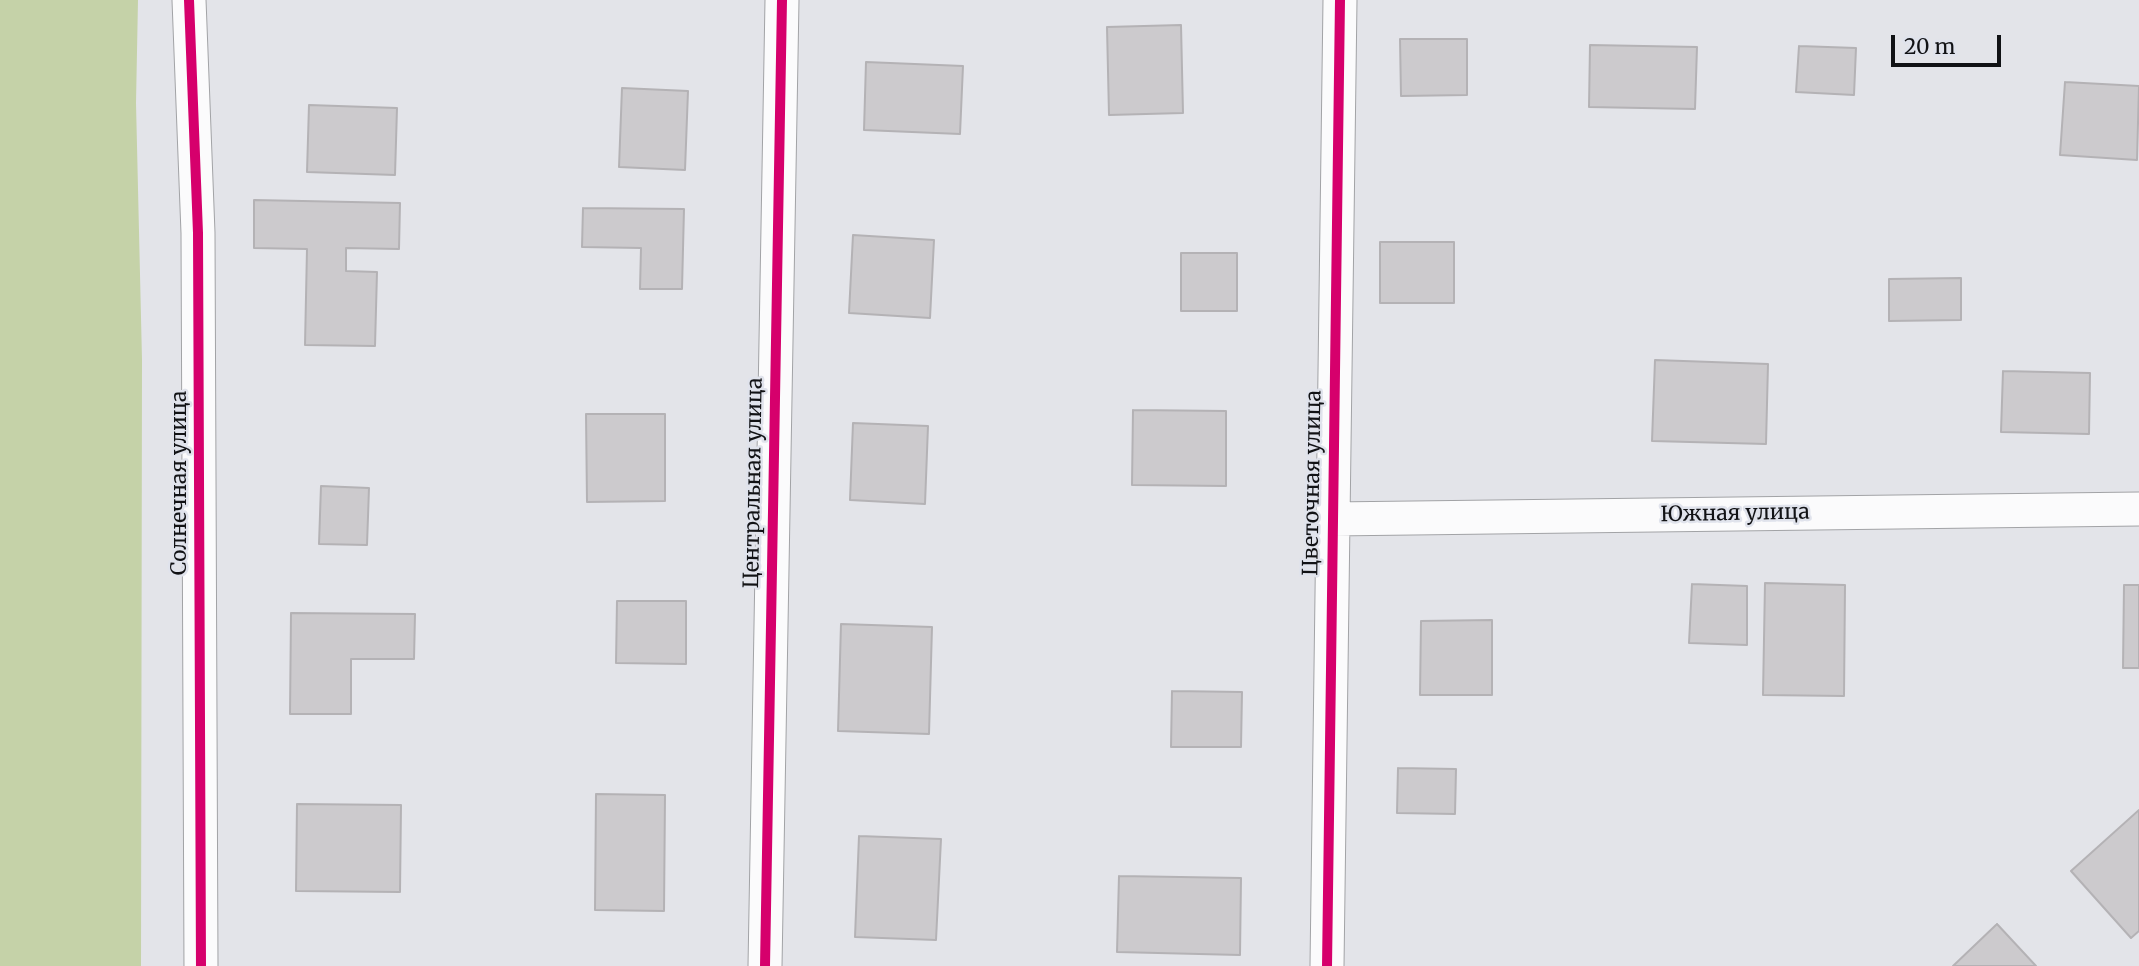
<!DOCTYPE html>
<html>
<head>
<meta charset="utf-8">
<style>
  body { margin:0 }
  #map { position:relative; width:2139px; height:966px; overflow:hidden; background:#e3e4e9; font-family:Merriweather,serif }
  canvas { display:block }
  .scale { position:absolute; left:1891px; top:35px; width:110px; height:32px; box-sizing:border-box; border:4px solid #111215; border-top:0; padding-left:9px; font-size:21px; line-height:24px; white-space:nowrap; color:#111215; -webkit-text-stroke:5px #e0e3ec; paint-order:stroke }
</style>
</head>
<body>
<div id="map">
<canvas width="2139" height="966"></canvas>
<div class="scale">20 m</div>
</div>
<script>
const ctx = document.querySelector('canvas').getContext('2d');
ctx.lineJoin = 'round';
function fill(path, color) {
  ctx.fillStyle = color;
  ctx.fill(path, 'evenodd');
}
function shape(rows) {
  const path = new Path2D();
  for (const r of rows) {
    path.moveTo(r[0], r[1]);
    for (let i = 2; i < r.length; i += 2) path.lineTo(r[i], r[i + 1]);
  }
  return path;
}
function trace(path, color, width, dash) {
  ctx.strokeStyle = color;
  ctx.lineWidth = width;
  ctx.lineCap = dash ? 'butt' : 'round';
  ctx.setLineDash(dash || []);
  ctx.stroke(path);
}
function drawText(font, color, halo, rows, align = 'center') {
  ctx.font = font + ' Merriweather,serif';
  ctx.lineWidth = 5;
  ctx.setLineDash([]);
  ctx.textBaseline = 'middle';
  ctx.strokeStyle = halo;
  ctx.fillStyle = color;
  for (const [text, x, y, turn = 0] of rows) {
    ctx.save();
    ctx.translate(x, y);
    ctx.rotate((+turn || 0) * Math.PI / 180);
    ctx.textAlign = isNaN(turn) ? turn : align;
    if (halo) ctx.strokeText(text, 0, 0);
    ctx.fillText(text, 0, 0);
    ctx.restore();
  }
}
fill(shape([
  [0,0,138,0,136,103,142,360,141,966,0,966]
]), '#c5d2a8');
const building = shape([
  [1181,25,1183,113,1109,115,1107,27,1181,25],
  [1400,39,1467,39,1467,95,1401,96,1400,39],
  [1590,45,1697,47,1695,109,1589,107,1590,45],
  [1799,46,1856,48,1854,95,1796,92,1799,46],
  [866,62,963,66,960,134,864,130,866,62],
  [2065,82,2139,86,2137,160,2060,155,2065,82],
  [622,88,688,91,685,170,619,167,622,88],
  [309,105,397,108,395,175,307,172,309,105],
  [254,200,400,203,399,249,346,248,346,271,377,272,375,346,305,345,307,249,254,248,254,200],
  [583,208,684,209,682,289,640,289,641,248,582,247,583,208],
  [853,235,934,240,930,318,849,313,853,235],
  [1380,242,1454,242,1454,303,1380,303,1380,242],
  [1181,253,1237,253,1237,311,1181,311,1181,253],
  [1961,278,1961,320,1889,321,1889,279,1961,278],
  [1655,360,1768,364,1766,444,1652,441,1655,360],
  [2003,371,2090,373,2089,434,2001,432,2003,371],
  [1133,410,1226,411,1226,486,1132,485,1133,410],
  [586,414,665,414,665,501,587,502,586,414],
  [853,423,928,426,925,504,850,500,853,423],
  [321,486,369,488,367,545,319,544,321,486],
  [1765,583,1845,585,1844,696,1763,695,1765,583],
  [1692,584,1747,586,1747,645,1689,643,1692,584],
  [2124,585,2139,585,2139,668,2123,668,2124,585],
  [617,601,686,601,686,664,616,663,617,601],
  [291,613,415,614,414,659,351,659,351,714,290,714,291,613],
  [1492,620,1492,695,1420,695,1421,621,1492,620],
  [841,624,932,627,929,734,838,731,841,624],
  [1172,691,1242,692,1241,747,1171,747,1172,691],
  [1398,768,1456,769,1455,814,1397,813,1398,768],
  [596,794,665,795,664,911,595,910,596,794],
  [297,804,401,805,400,892,296,891,297,804],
  [2139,810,2139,931,2131,938,2071,871,2139,810],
  [859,836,941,839,936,940,855,937,859,836],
  [1119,876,1241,878,1240,955,1117,952,1119,876],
  [1997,924,2036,966,1953,966,1997,924]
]);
fill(building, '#cccacd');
trace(building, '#b4b2b5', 2);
const street = shape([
  [189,0,198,233,201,966],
  [1332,519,2139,509],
  [765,966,782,0],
  [1327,966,1340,0]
]);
trace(street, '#a2a3a6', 35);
trace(street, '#fbfbfc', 33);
trace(shape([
  [189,0,198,233,201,966],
  [765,966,782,0],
  [1327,966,1340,0]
]), '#d6006c', 10);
drawText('21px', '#111215', '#e0e3ec', [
  ["Солнечная улица",180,483,-90],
  ["Центральная улица",754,483,-89],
  ["Цветочная улица",1313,483,-89],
  ["Южная улица",1735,514,-1]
]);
</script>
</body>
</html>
